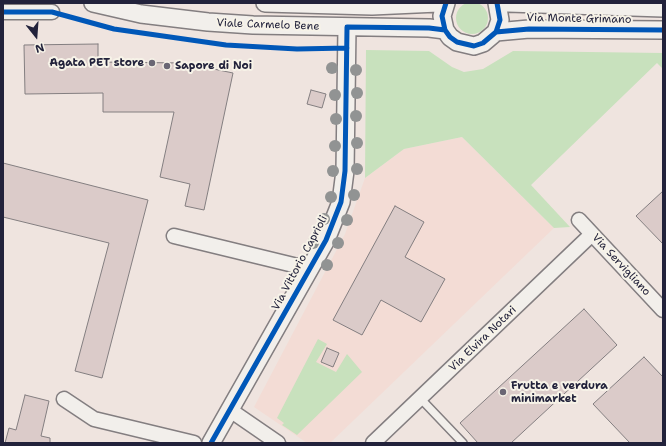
<!DOCTYPE html>
<html>
<head>
<meta charset="utf-8">
<style>
  body { margin:0 }
  #map { position:relative; width:666px; height:446px; overflow:hidden; background:#efe4df; font-family:"Shantell Sans",sans-serif }
  canvas { display:block }
  .frame { position:absolute; inset:0; border:4px solid #22223b; pointer-events:none }
  .north { position:absolute; left:16px; top:16px; width:40px; height:40px; -webkit-text-stroke:3px #f7f3e8; paint-order:stroke; rotate:163deg; font-size:11px; font-weight:700; line-height:16px; text-align:center; color:#22223b }
  .north::after { content:''; display:block; margin:auto; width:14px; height:18px; background:#22223b; clip-path:polygon(50% 0,100% 100%,50% 72%,0 100%) }
</style>
</head>
<body>
<div id="map">
<canvas width="666" height="446"></canvas>
<div class="frame"></div>
<div class="north">N</div>
</div>
<script>
const ctx = document.querySelector('canvas').getContext('2d');
ctx.lineJoin = 'round';
function fill(path, color) {
  ctx.fillStyle = color;
  ctx.fill(path, 'evenodd');
}
function shape(rows) {
  const path = new Path2D();
  for (const r of rows) {
    if (r.length === 3) {
      path.moveTo(r[0] + r[2], r[1]);
      path.arc(r[0], r[1], r[2], 0, 2 * Math.PI);
      continue;
    }
    path.moveTo(r[0], r[1]);
    for (let i = 2; i < r.length; i += 2) path.lineTo(r[i], r[i + 1]);
  }
  return path;
}
function trace(path, color, width, dash) {
  ctx.strokeStyle = color;
  ctx.lineWidth = width;
  ctx.lineCap = dash ? 'butt' : 'round';
  ctx.setLineDash(dash || []);
  ctx.stroke(path);
}
function drawText(font, color, halo, rows, align = 'center') {
  ctx.font = font + ' "Shantell Sans",sans-serif';
  ctx.lineWidth = 4;
  ctx.setLineDash([]);
  ctx.textBaseline = 'middle';
  ctx.strokeStyle = halo;
  ctx.fillStyle = color;
  for (const [text, x, y, turn = 0] of rows) {
    ctx.save();
    ctx.translate(x, y);
    ctx.rotate((+turn || 0) * Math.PI / 180);
    ctx.textAlign = isNaN(turn) ? turn : align;
    if (halo) ctx.strokeText(text, 0, 0);
    ctx.fillText(text, 0, 0);
    ctx.restore();
  }
}
fill(shape([
  [462,137,554,228,330,443,307,443,254,407,345,234,365,178,404,149]
]), '#f3dcd5');
fill(shape([
  [472,18,16],
  [366,50,429,51,452,67,464,72,483,69,513,51,663,53,663,69,657,63,531,185,570,227,554,228,462,137,404,149,365,178],
  [318,339,327,344,316,362,336,372,347,354,362,372,297,435,282,425,284,423,277,418]
]), '#c8e1bd');
const building = shape([
  [98,44,98,62,185,63,233,73,204,210,185,206,190,184,160,177,174,112,103,112,103,93,25,94,24,45,98,44],
  [311,90,326,94,322,108,307,104,311,90],
  [3,163,148,200,102,378,75,371,109,243,3,217,3,163],
  [663,191,663,244,636,216,663,191],
  [395,206,424,222,405,257,445,279,421,322,381,300,362,335,333,320,395,206],
  [584,309,617,345,511,443,478,443,460,423,584,309],
  [327,348,339,353,333,367,321,362,327,348],
  [644,357,663,377,663,443,630,443,593,404,644,357],
  [25,395,49,401,41,436,50,438,50,443,5,443,9,428,16,430,25,395]
]);
fill(building, '#dbcbc9');
trace(building, '#837e80', 1);
const service = shape([
  [420,398,463,443]
]);
const minor = shape([
  [3,12,52,12],
  [579,220,663,310],
  [174,236,310,269],
  [64,399,94,419,194,443],
  [230,410,278,443],
  [373,443,592,234]
]);
const tertiary = shape([
  [93,3,141,14,208,22,253,25,429,28,445,30],
  [265,3,372,6,438,3],
  [446,3,442,16,445,30,450,37,457,42,474,46,483,43,496,32,500,20,497,3],
  [508,3,663,8],
  [496,32,529,29,663,30],
  [211,443,326,240,341,202,345,171,347,27]
]);
trace(service, '#837e80', 10);
trace(minor, '#837e80', 17);
trace(tertiary, '#837e80', 20);
trace(service, '#f2efeb', 7);
trace(minor, '#f2efeb', 14);
trace(tertiary, '#f2efeb', 17);
trace(shape([
  [446,3,442,16,445,30,450,37,457,42,474,46,483,43,496,32,500,20,497,3],
  [3,12,52,12,114,29,226,45,297,49,347,48],
  [496,32,529,29,663,30],
  [211,443,326,240,341,202,345,171,347,27,429,28,445,30]
]), '#0057b8', 5);
ctx.fillStyle = '#919393';
for (const [x, y] of [
  [332,68],
  [356,70],
  [357,93],
  [335,95],
  [356,116],
  [336,119],
  [357,143],
  [335,146],
  [357,169],
  [333,171],
  [354,195],
  [331,197],
  [324,219],
  [347,220],
  [313,243],
  [338,243],
  [327,265]
]) {
  ctx.beginPath();
  ctx.arc(x, y, 6, 0, 2 * Math.PI);
  ctx.fill();
}
for (const [x, y, r, color] of [
  [152,63,4,"#6a6674"],
  [167,66,4,"#6a6674"],
  [503,392,4,"#6a6674"]
]) {
  const dot = new Path2D();
  dot.arc(x, y, r, 0, 2 * Math.PI);
  ctx.fillStyle = color;
  ctx.fill(dot);
  trace(dot, '#f7f3e8', 1.5);
}
drawText('11px', '#22223b', '#f7f3e8', [
  ["Via Monte Grimano",579,19,1],
  ["Viale Carmelo Bene",268,25,2],
  ["Via Vittorio Caprioli",300,263,-62],
  ["Via Servigliano",621,265,47],
  ["Via Elvira Notari",483,339,-44]
]);
drawText('bold 11px', '#22223b', '#f7f3e8', [
  ["Agata PET store",144,63,"right"],
  ["Sapore di Noi",175,66],
  ["Frutta e verdura",511,386],
  ["minimarket",511,399]
], 'left');
</script>
</body>
</html>
